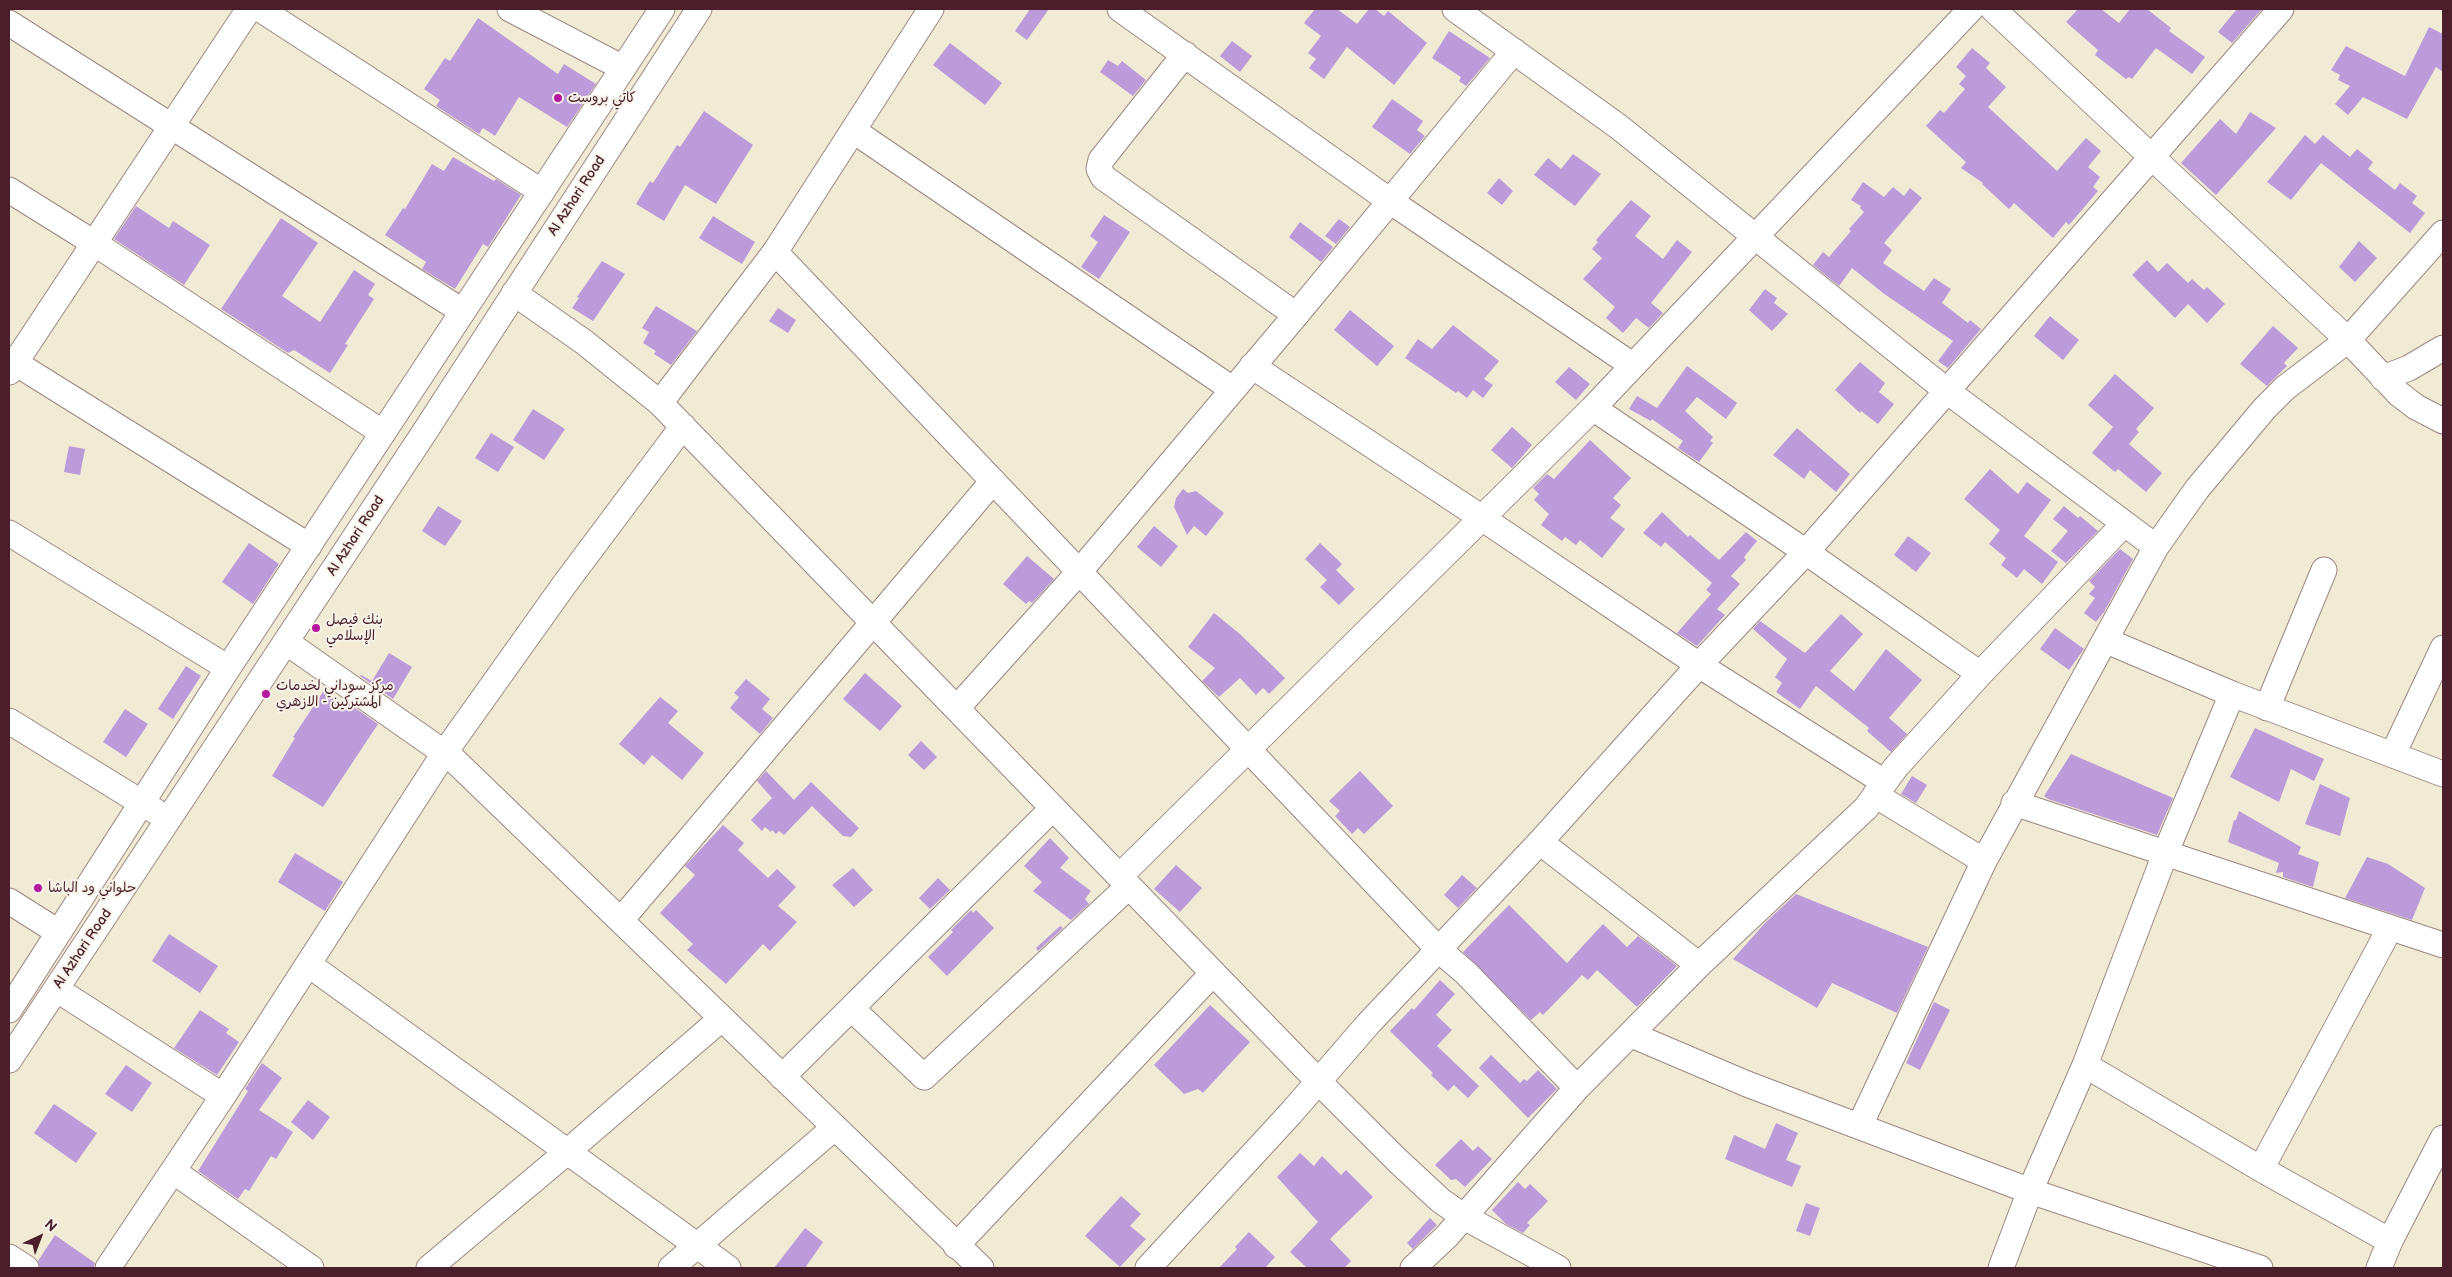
<!DOCTYPE html>
<meta charset="utf-8">
<style>
body{margin:0}
#map{position:relative;width:2452px;height:1277px;overflow:hidden;background:#f1ebd5;font-family:"Balsamiq Sans",sans-serif}
canvas{display:block}
.frame{position:absolute;inset:0;border:10px solid #4a1f2b;pointer-events:none}
.north{position:absolute;left:15px;top:1212px;width:50px;height:50px;-webkit-text-stroke:4px #f7f3e8;paint-order:stroke;rotate:43deg;font-size:14px;font-weight:700;line-height:20px;text-align:center;color:#4a1f2b}
.north::after{content:'';display:block;margin:auto;width:18px;height:22px;background:#4a1f2b;clip-path:polygon(50% 0,100% 100%,50% 72%,0 100%)}
</style>
<div id="map">
<canvas width="2452" height="1277"></canvas>
<div class="frame"></div>
<div class="north">N</div>
</div>
<script>
const context = document.querySelector('canvas').getContext('2d');
context.lineJoin = 'round';
function fill(path, color) { context.fillStyle = color; context.fill(path, 'evenodd'); }
const shape = rows => new Path2D(rows.map(r => 'M' + r).join(''));
function trace(path, color, width, dash) { context.strokeStyle = color; context.lineWidth = width; context.lineCap = dash ? 'butt' : 'round'; context.setLineDash(dash || []); context.stroke(path); }
function write(font, color, halo, rows, align = 'center') {
  context.font = font + ' "Balsamiq Sans","Playpen Sans Arabic",sans-serif'; context.lineWidth = 4; context.setLineDash([]); context.textBaseline = 'middle'; context.strokeStyle = halo; context.fillStyle = color; for (const [text, x, y, turn = 0] of rows) {
    context.save(); context.translate(x, y); context.rotate((+turn || 0) * Math.PI / 180); context.textAlign = isNaN(turn) ? turn : align; if (halo) context.strokeText(text, 0, 0); context.fillText(text, 0, 0); context.restore();
  }
}
fill(shape([
 [1030,9,1049,9,1027,40,1015,31],
 [1315,9,1337,9,1357,24,1369,9,1375,9,1384,16,1388,11,1427,43,1394,85,1347,47,1324,79,1309,68,1316,59,1308,53,1321,36,1304,23],
 [2078,9,2101,9,2119,23,2130,9,2147,9,2171,28,2169,31,2205,57,2192,74,2156,48,2132,79,2129,77,2126,79,2095,55,2098,50,2066,22],
 [2237,9,2262,9,2232,43,2218,32],
 [478,18,558,74,564,64,596,84,567,127,519,97,495,136,483,128,479,134,436,106,440,100,424,89,445,58,450,61],
 [2429,27,2443,34,2443,72,2436,67,2407,119,2363,97,2348,115,2335,104,2350,86,2338,80,2340,75,2331,70,2346,46,2405,76],
 [1449,31,1490,58,1466,86,1459,81,1461,77,1432,58],
 [1232,41,1252,56,1240,72,1220,56],
 [950,43,1002,83,985,105,933,65],
 [1972,48,1990,63,1986,68,2006,87,1988,107,2057,171,2086,138,2101,151,2088,167,2100,177,2093,187,2098,191,2069,225,2066,222,2053,238,2014,203,2009,209,1982,184,1983,183,1961,168,1966,162,1926,126,1940,110,1944,113,1965,89,1959,84,1966,76,1956,67],
 [1108,60,1118,66,1122,61,1146,80,1133,96,1100,72],
 [1392,99,1423,121,1417,130,1425,136,1410,154,1372,127],
 [704,111,753,145,716,204,685,185,664,221,636,204,650,181,653,183,677,145,680,147],
 [2250,112,2276,128,2216,195,2181,163,2220,119,2236,134],
 [2305,135,2315,144,2323,135,2350,157,2357,149,2373,162,2368,169,2395,190,2400,183,2417,196,2412,203,2425,213,2410,233,2321,163,2291,200,2267,182],
 [1573,154,1601,174,1575,206,1534,175,1548,158,1561,169],
 [453,157,494,181,496,179,521,195,488,247,483,244,455,289,422,269,426,262,385,235,403,208,405,209,432,164,444,171],
 [1499,178,1513,191,1502,205,1487,193],
 [1863,182,1884,197,1893,187,1904,196,1910,188,1922,198,1884,243,1892,250,1883,263,1924,291,1934,278,1951,289,1942,303,1968,323,1970,320,1981,329,1948,368,1938,361,1953,341,1883,293,1852,268,1839,286,1813,265,1823,252,1829,257,1851,231,1849,229,1864,212,1860,208,1861,206,1851,200],
 [1631,200,1651,216,1635,236,1663,259,1677,240,1692,252,1651,303,1663,313,1649,328,1636,318,1623,333,1606,318,1615,307,1583,279,1602,258,1592,249,1598,242,1596,240],
 [136,206,169,228,173,221,210,245,184,285,114,239],
 [1104,215,1130,232,1099,279,1081,267,1098,242,1090,236],
 [713,216,755,242,742,264,699,238],
 [281,218,318,243,282,296,320,322,354,270,375,284,368,295,374,299,345,344,348,345,330,373,294,350,288,353,221,309],
 [1339,219,1350,227,1336,244,1325,236],
 [1300,222,1333,247,1321,262,1289,237],
 [2359,241,2377,258,2355,282,2339,267],
 [2147,260,2158,272,2167,263,2188,283,2192,279,2204,290,2207,287,2225,304,2207,323,2188,304,2175,318,2132,275],
 [602,261,625,274,593,321,572,308,579,298,577,297],
 [1765,289,1777,298,1774,303,1788,314,1772,331,1749,310],
 [656,306,697,331,671,365,654,354,656,351,643,343,649,332,642,328],
 [778,308,796,320,788,333,769,321],
 [1350,310,1394,346,1377,366,1334,330],
 [2050,316,2079,340,2063,360,2034,336],
 [1453,325,1499,361,1484,379,1493,385,1483,398,1473,390,1467,398,1458,391,1456,393,1405,358,1418,339,1432,349],
 [2273,326,2298,348,2284,363,2287,366,2267,386,2240,364],
 [1860,362,1885,383,1879,392,1894,404,1878,424,1861,411,1860,413,1835,390],
 [1687,366,1737,403,1726,419,1697,397,1685,411,1713,437,1710,441,1713,443,1699,462,1678,448,1683,441,1652,419,1651,421,1629,409,1637,396,1657,408],
 [1569,367,1590,384,1576,400,1555,382],
 [2115,374,2154,408,2136,429,2139,432,2129,444,2162,473,2146,492,2118,469,2115,472,2092,453,2113,427,2088,405],
 [533,409,565,429,544,460,513,440],
 [1512,427,1532,445,1512,468,1491,450],
 [1797,428,1850,474,1836,492,1810,470,1804,479,1773,455],
 [491,433,514,447,498,472,475,458],
 [1590,440,1631,478,1613,498,1621,505,1610,518,1625,529,1602,558,1580,540,1576,545,1565,537,1562,541,1541,525,1549,514,1534,500,1539,494,1533,488,1547,474,1554,479],
 [69,446,85,449,80,475,64,472],
 [1990,469,2018,494,2027,482,2051,500,2024,536,2058,562,2042,584,2024,569,2017,578,2001,565,2006,558,1989,544,2000,530,1964,499],
 [1183,489,1188,493,1196,491,1224,513,1206,536,1194,526,1187,535,1174,507,1176,498],
 [438,506,462,521,445,546,422,531],
 [2064,506,2078,518,2080,516,2098,531,2066,563,2051,551,2068,531,2053,519],
 [1662,512,1688,537,1690,535,1719,560,1746,532,1757,541,1744,557,1746,560,1731,576,1740,584,1717,609,1725,615,1697,646,1677,633,1711,594,1706,590,1712,583,1665,542,1661,547,1643,533],
 [1154,526,1178,546,1161,567,1137,547],
 [1908,536,1931,553,1916,572,1894,555],
 [249,543,279,564,253,604,222,582],
 [1320,543,1342,564,1336,570,1355,589,1339,605,1320,587,1327,580,1305,559],
 [2120,549,2133,559,2104,612,2096,622,2084,613,2095,598,2089,594,2095,587,2089,581],
 [1027,556,1054,579,1032,603,1029,601,1026,604,1003,584],
 [1214,613,1240,634,1285,678,1269,694,1263,688,1256,695,1240,678,1219,697,1202,681,1215,668,1188,647],
 [1841,614,1863,634,1830,671,1854,691,1886,649,1922,680,1889,718,1907,734,1891,752,1867,731,1869,728,1816,686,1800,709,1776,692,1782,683,1775,677,1787,659,1753,629,1760,621,1805,653],
 [2055,628,2084,649,2069,670,2040,649],
 [389,653,412,667,393,699,360,676,361,675,372,681],
 [186,666,201,676,173,719,158,709],
 [865,673,902,706,880,731,843,699],
 [746,679,770,699,762,709,773,718,760,734,730,708,739,697,734,693],
 [323,692,343,705,345,701,378,724,323,807,272,776,295,738,293,737],
 [660,697,678,711,668,723,704,753,682,780,652,755,644,765,619,744],
 [125,709,148,724,126,757,103,742],
 [2255,728,2324,759,2314,781,2291,769,2279,802,2230,777],
 [921,741,937,757,924,770,908,755],
 [2071,754,2173,798,2157,835,2048,799,2044,796],
 [766,771,794,800,811,782,859,828,851,837,843,836,812,806,784,835,779,831,776,834,772,830,771,832,765,827,762,831,751,820,772,798,757,781],
 [1360,771,1393,806,1364,834,1358,828,1352,834,1335,816,1340,811,1329,801],
 [1912,776,1927,785,1916,803,1901,794],
 [2320,784,2350,798,2340,836,2305,824],
 [2239,811,2301,847,2298,854,2319,862,2313,887,2283,877,2283,872,2276,873,2279,863,2228,842,2234,820,2236,820],
 [723,825,744,843,738,850,768,878,777,869,796,887,778,906,797,922,770,951,763,944,726,984,687,950,693,944,660,913,695,875,685,866],
 [1050,838,1069,858,1060,868,1091,891,1085,899,1089,904,1071,920,1033,891,1042,882,1024,866],
 [295,853,343,882,325,911,278,882],
 [2367,857,2388,864,2425,888,2412,920,2345,898],
 [1176,865,1202,888,1180,912,1154,889],
 [853,868,873,890,854,907,832,885],
 [1462,875,1477,888,1458,908,1444,895],
 [938,878,950,890,930,909,919,898],
 [1796,894,1928,947,1897,1013,1832,983,1817,1008,1733,959,1765,923],
 [1509,905,1567,963,1603,924,1627,947,1638,936,1677,966,1637,1007,1597,970,1588,980,1582,975,1543,1015,1540,1012,1531,1020,1463,952],
 [971,910,973,913,976,910,994,928,947,976,928,957,953,932,951,930],
 [1060,926,1063,928,1038,951,1036,948],
 [169,934,218,966,200,993,152,961],
 [1440,980,1455,994,1436,1015,1452,1030,1437,1046,1479,1086,1468,1098,1454,1085,1448,1091,1431,1075,1433,1073,1390,1031,1412,1008,1414,1010],
 [1934,1002,1950,1010,1920,1070,1906,1063],
 [1210,1005,1250,1042,1203,1093,1198,1089,1184,1094,1154,1065],
 [200,1010,229,1029,226,1033,239,1042,217,1075,174,1048],
 [1491,1055,1520,1083,1524,1079,1527,1081,1538,1070,1557,1089,1528,1118,1479,1068],
 [262,1063,282,1078,259,1110,293,1132,276,1159,271,1156,249,1191,245,1189,238,1199,198,1171,248,1091,245,1089],
 [126,1065,152,1083,132,1112,105,1094],
 [308,1100,330,1117,313,1140,291,1122],
 [54,1104,97,1133,76,1163,34,1133],
 [1776,1123,1798,1133,1786,1160,1801,1166,1792,1187,1725,1159,1734,1135,1765,1149],
 [1461,1139,1473,1151,1478,1146,1492,1159,1465,1187,1456,1179,1451,1180,1435,1165],
 [1300,1153,1314,1166,1322,1156,1341,1175,1346,1170,1373,1197,1330,1239,1351,1261,1344,1268,1307,1268,1290,1252,1318,1222,1277,1177],
 [1518,1182,1525,1189,1530,1184,1548,1201,1527,1223,1530,1225,1523,1233,1506,1224,1492,1210],
 [1121,1196,1141,1214,1130,1226,1146,1239,1120,1267,1085,1236],
 [1806,1203,1820,1208,1810,1236,1796,1231],
 [1430,1218,1437,1225,1413,1249,1407,1243],
 [805,1228,823,1242,805,1268,774,1268],
 [1249,1232,1275,1257,1265,1268,1219,1268,1237,1249,1235,1247],
 [55,1235,95,1263,94,1268,40,1268,38,1261]
]), '#bb9bd9');
const minor = shape([
 [260,9,542,192],
 [510,9,623,68],
 [1120,9,1390,201,1632,365],
 [1455,9,1619,127,1947,391,2156,547],
 [1993,9,2348,340,2399,394,2416,407,2443,421],
 [9,23,462,311],
 [1185,54,1101,160,1099,169,1103,177,1296,315],
 [854,131,1232,389],
 [9,190,94,243,383,433],
 [775,252,1439,950,1466,973,1577,1088],
 [514,293,584,342,660,403,1319,1082,1398,1161,1440,1200,1464,1217,1558,1268],
 [9,359,309,546],
 [1252,366,1482,518,1699,665,1884,782],
 [9,372,249,9],
 [2383,378,2409,368,2443,348],
 [660,403,775,252,931,9],
 [1593,408,1806,552,1980,674],
 [9,533,228,668],
 [2107,641,2232,694,2443,774],
 [286,642,453,759,981,1268],
 [957,708,1079,572,1296,315,1514,51],
 [2267,708,2324,570],
 [9,721,155,811],
 [2393,754,2443,648],
 [1875,795,1984,861],
 [2014,803,2443,945],
 [1540,842,1699,965],
 [1120,876,1593,408,1971,9],
 [9,901,58,932],
 [621,920,993,481],
 [308,964,728,1268],
 [56,989,223,1096],
 [852,1009,924,1077,1129,886],
 [9,1010,228,668,662,9],
 [1632,1035,1747,1084,2030,1191,2260,1268],
 [9,1060,422,436,699,9],
 [2085,1065,2261,1169,2390,1241],
 [782,1077,1053,808],
 [1860,1125,1984,861,2156,547,2197,489,2265,408,2285,388,2348,340,2443,233],
 [2261,1169,2390,928],
 [173,1171,311,1268],
 [956,1246,1213,973],
 [9,1257,26,1268],
 [108,1268,223,1096,445,752,564,585,683,426],
 [429,1268,567,1152,721,1019],
 [671,1268,834,1128],
 [1148,1268,1291,1113,1369,1023,1540,842,1699,665,1806,552,2281,9],
 [1413,1268,1446,1237,1577,1088,1699,965,1866,808,1896,767,1980,674,2124,524],
 [2001,1268,2030,1191,2085,1065,2165,854,2232,694],
 [2379,1268,2390,1241,2443,1138]
]);
trace(minor, '#9e8580', 27);
trace(minor, '#fff', 25);
for (const [x, y, r, color] of [
 [558,98,5,"#b5179e"],
 [316,628,5,"#b5179e"],
 [266,694,5,"#b5179e"],
 [38,888,5,"#b5179e"]
]) { const dot = new Path2D(); dot.arc(x, y, r, 0, 2 * Math.PI); context.fillStyle = color; context.fill(dot); trace(dot, '#f7f3e8', 2); }
write('14px', '#4a1f2b', '#f7f3e8', [
 ["كاتي بروست",568,98],
 ["بنك فيصل",326,620],
 ["الإسلامي",326,636],
 ["مركز سوداني لخدمات",276,686],
 ["المشتركين - الازهري",276,702],
 ["حلواني ود الباشا",48,888]
], 'left');
write('14px', '#4a1f2b', '#f7f3e8', [
 ["Al Azhari Road",577,196,-57],
 ["Al Azhari Road",356,536,-57],
 ["Al Azhari Road",83,949,-56]
]);
</script>
